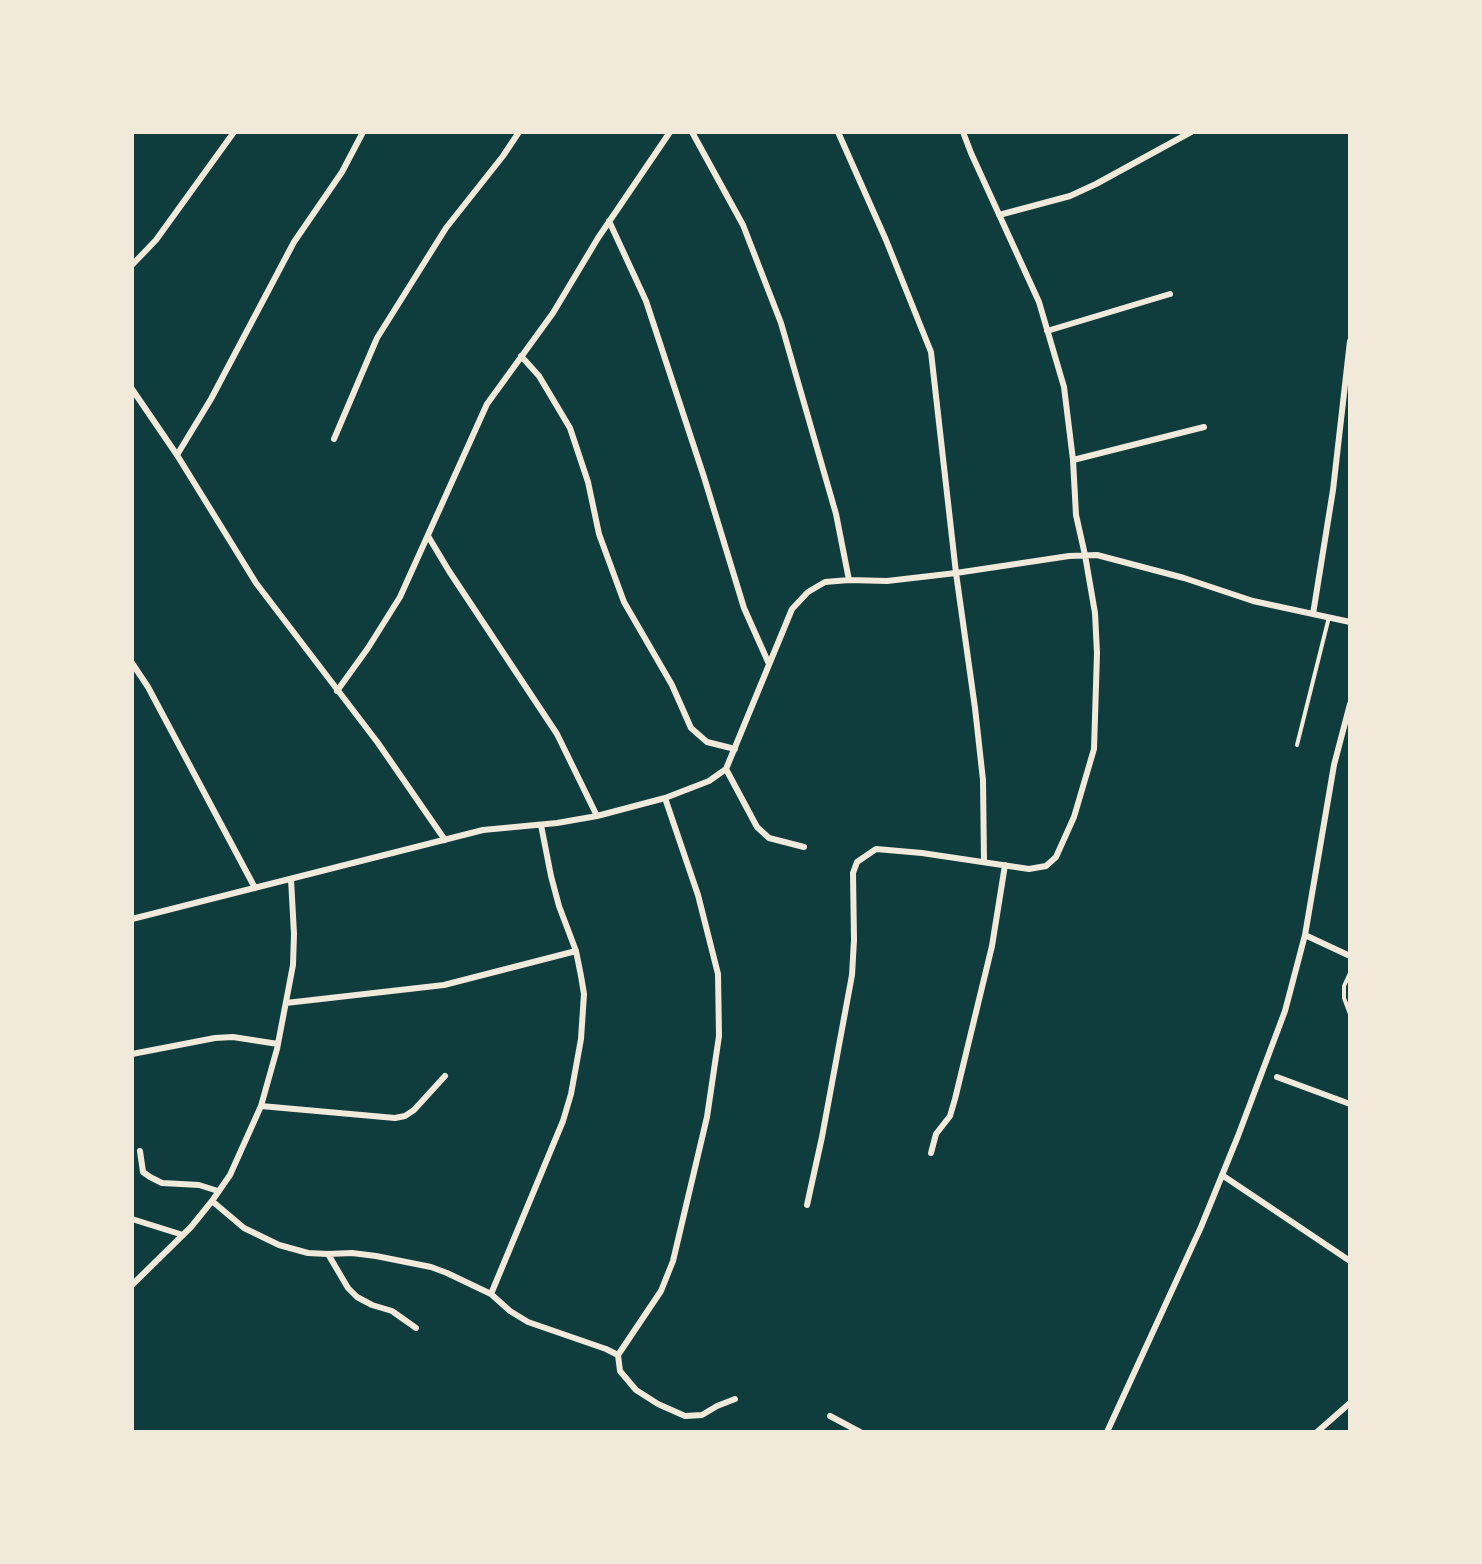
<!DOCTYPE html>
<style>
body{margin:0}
#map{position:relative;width:1482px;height:1564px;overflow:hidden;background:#0f3d3e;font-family:"Work Sans",sans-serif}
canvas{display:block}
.frame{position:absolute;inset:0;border:134px solid #f1e9da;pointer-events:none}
</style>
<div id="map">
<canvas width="1482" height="1564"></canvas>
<div class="frame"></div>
</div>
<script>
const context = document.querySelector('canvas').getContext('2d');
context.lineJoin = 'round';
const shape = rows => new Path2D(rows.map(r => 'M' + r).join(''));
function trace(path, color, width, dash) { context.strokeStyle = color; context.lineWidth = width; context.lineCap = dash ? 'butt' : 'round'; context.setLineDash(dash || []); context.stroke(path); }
trace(shape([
 [1297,745,1329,617],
 [1350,973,1344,986,1344,998,1350,1014]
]), '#f1e9da', 4);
trace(shape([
 [692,132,743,225,781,323,836,514,849,580],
 [838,132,886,240,931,352,956,573,975,708,983,780,984,861],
 [999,215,1070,196,1096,184,1191,132],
 [609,221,646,301,704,477,744,608,769,664],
 [132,265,156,240,234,132],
 [1047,331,1170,294],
 [1350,341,1333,490,1313,614,1350,622],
 [521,356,539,376,570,428,588,482,599,534,624,602,672,685,691,728,707,742,735,749],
 [132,389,177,455,256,583,378,743,445,840],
 [334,439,377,338,446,228,503,156,519,132],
 [177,455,211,399,294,242,342,172,363,132],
 [1073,460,1204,427],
 [428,536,449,571,557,734,597,816],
 [132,663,148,687,255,888],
 [337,691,368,648,400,597,487,404,553,313,598,238,670,132],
 [726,769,757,827,769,838,804,847],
 [665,798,698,895,718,974,719,1036,707,1117,673,1261,661,1291,618,1355,620,1371,636,1390,658,1404,685,1416,702,1415,717,1406,735,1399],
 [132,919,483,830,557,823,597,816,665,798,709,781,726,769,792,609,808,592,825,582,849,580,887,581,956,573,1069,556,1097,555,1184,578,1253,601,1313,614],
 [1305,935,1350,956],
 [286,1003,444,985,576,951],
 [132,1054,215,1038,233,1037,278,1044],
 [1277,1077,1350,1104],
 [261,1106,395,1118,405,1116,414,1110,445,1076],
 [140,1151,143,1172,150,1177,162,1183,199,1185,218,1191],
 [931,1153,936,1134,950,1116,955,1099,992,946,1005,865],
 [1222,1175,1350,1261],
 [212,1201,244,1228,279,1245,308,1253,328,1254,352,1253,376,1256,431,1267,447,1273,491,1294,510,1311,528,1322,606,1349,618,1355],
 [807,1205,822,1137,852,975,854,940,853,873,857,862,876,849,922,853,1029,869,1046,866,1056,857,1074,817,1094,749,1097,653,1095,613,1085,555,1076,515,1073,460,1064,387,1039,302,971,153,963,132],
 [132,1219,183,1235],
 [328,1254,348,1288,357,1297,372,1305,392,1311,416,1328],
 [132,1285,191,1227,212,1201,230,1175,261,1106,277,1049,293,965,294,934,291,879],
 [491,1294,563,1121,571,1094,581,1039,584,994,581,976,576,951,559,906,551,876,541,825],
 [830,1416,860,1432],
 [1107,1432,1201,1227,1238,1136,1285,1011,1305,935,1334,765,1350,704],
 [1317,1432,1350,1403]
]), '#f1e9da', 6);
</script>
